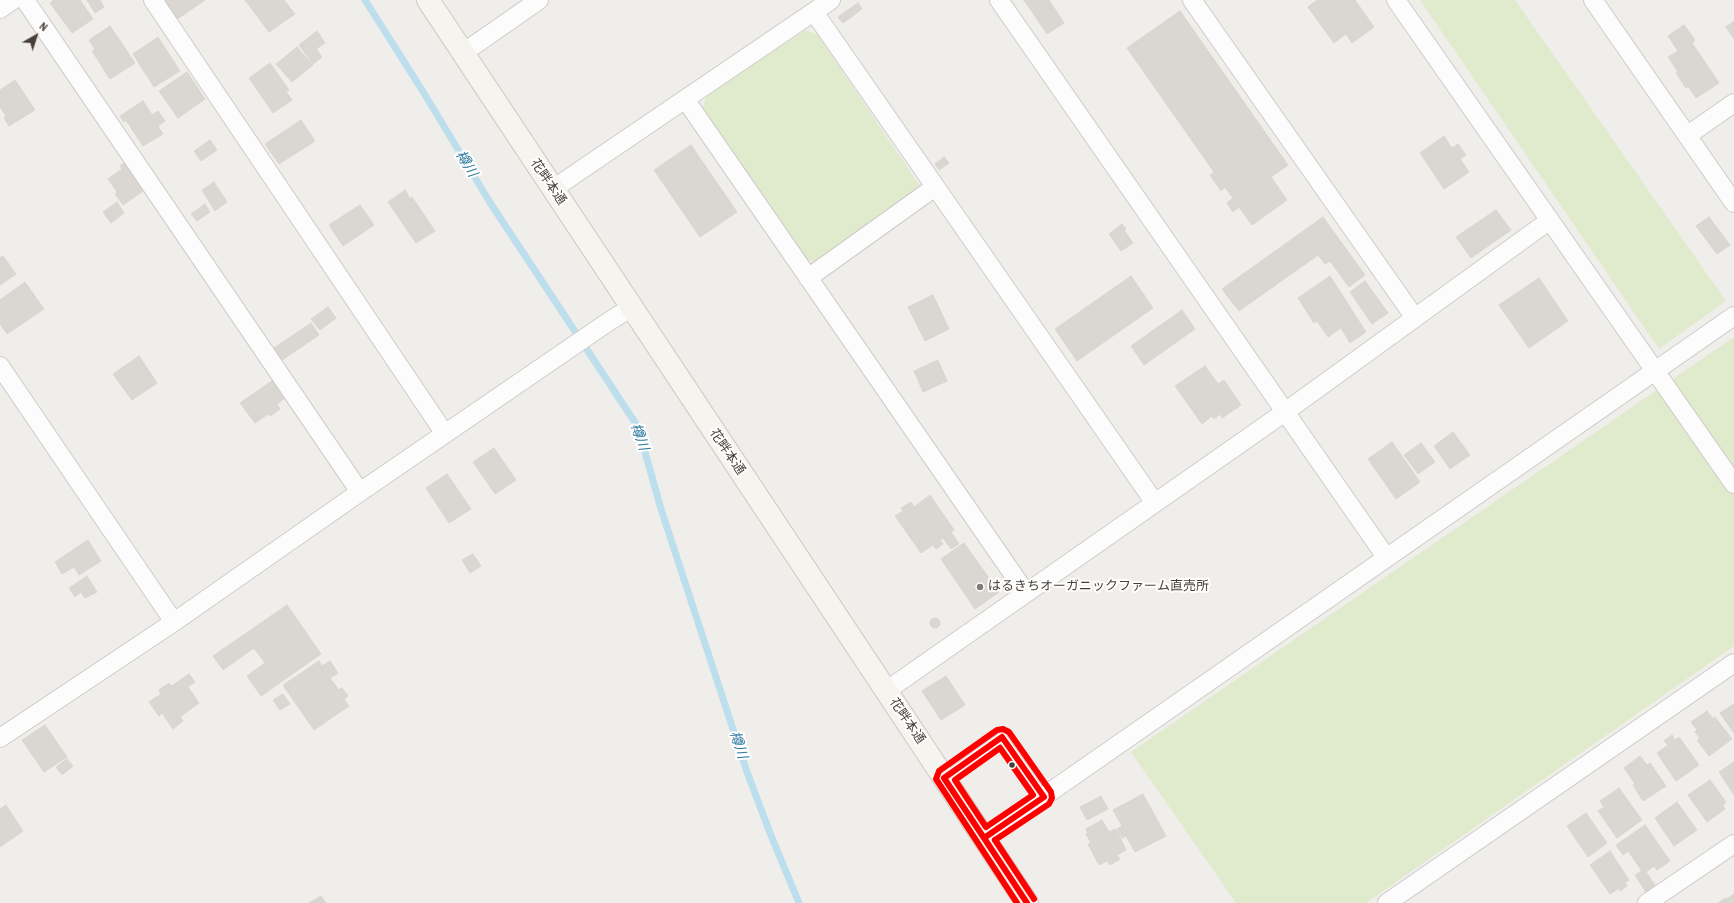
<!DOCTYPE html>
<meta charset="utf-8">
<style>
body{margin:0}
#map{position:relative;width:1734px;height:903px;overflow:hidden;background:#f0eeeb;font-family:"Archivo Narrow",sans-serif}
canvas{display:block}
.north{position:absolute;left:16px;top:16px;width:40px;height:40px;-webkit-text-stroke:3px #fff;paint-order:stroke;rotate:39deg;font-size:11px;font-weight:700;line-height:16px;text-align:center;color:#473f37}
.north::after{content:'';display:block;margin:auto;width:14px;height:18px;background:#473f37;clip-path:polygon(50% 0,100% 100%,50% 72%,0 100%)}
</style>
<div id="map">
<canvas width="1734" height="903"></canvas>
<div class="north">N</div>
</div>
<script>
const context = document.querySelector('canvas').getContext('2d');
context.lineJoin = 'round';
function fill(path, color) { context.fillStyle = color; context.fill(path, 'evenodd'); }
const shape = rows => new Path2D(rows.map(r => 'M' + r).join(''));
function trace(path, color, width, dash) { context.strokeStyle = color; context.lineWidth = width; context.lineCap = dash ? 'butt' : 'round'; context.setLineDash(dash || []); context.stroke(path); }
function write(font, color, halo, rows, align = 'center') {
  context.font = font + ' "Archivo Narrow","Noto Sans JP",sans-serif'; context.lineWidth = 4; context.setLineDash([]); context.textBaseline = 'middle'; context.strokeStyle = halo; context.fillStyle = color; for (const [text, x, y, turn = 0] of rows) {
    context.save(); context.translate(x, y); context.rotate((+turn || 0) * Math.PI / 180); context.textAlign = isNaN(turn) ? turn : align; if (halo) context.strokeText(text, 0, 0); context.fillText(text, 0, 0); context.restore();
  }
}
fill(shape([
 [1420,0,1515,0,1726,301,1659,349],
 [805,30,817,34,920,186,920,193,817,262,807,260,702,109,706,97],
 [1734,337,1734,646,1366,903,1236,903,1131,752]
]), '#e0eacc');
trace(shape([
 [365,0,422,90,491,204,638,427,661,509,747,772,770,833,799,903]
]), '#bcdeed', 7);
const building = shape([
 [54,0,80,0,93,19,72,33,50,3,54,0],
 [87,0,100,0,104,7,95,13,87,0],
 [163,0,205,0,176,20,163,0],
 [245,0,284,0,295,14,269,32,245,0],
 [1024,0,1049,0,1064,23,1047,34,1024,0],
 [1317,0,1355,0,1374,27,1352,43,1346,34,1334,43,1308,7,1317,0],
 [858,3,862,9,843,23,838,17,858,3],
 [1180,11,1288,165,1271,177,1287,200,1252,225,1239,207,1233,212,1227,203,1233,198,1225,187,1221,191,1210,175,1214,172,1127,48,1180,11],
 [1734,21,1734,39,1726,27,1734,21],
 [1684,25,1695,40,1692,43,1719,83,1696,98,1688,86,1686,88,1676,73,1678,72,1668,57,1678,51,1668,36,1684,25],
 [110,26,135,63,110,79,92,51,95,49,89,40,110,26],
 [317,31,325,43,316,49,322,57,313,64,299,45,317,31],
 [158,37,180,71,154,87,133,54,158,37],
 [297,47,313,65,292,82,276,64,297,47],
 [270,63,289,90,286,92,292,100,273,113,249,78,270,63],
 [187,72,205,99,178,118,159,91,187,72],
 [15,80,35,110,9,126,4,118,6,116,0,107,0,90,15,80],
 [143,101,152,115,158,111,165,121,158,126,163,134,143,146,126,120,124,122,120,116,143,101],
 [301,120,315,141,279,164,265,144,301,120],
 [1444,136,1452,148,1458,144,1466,155,1460,159,1469,172,1444,189,1420,153,1444,136],
 [210,140,217,150,201,161,194,151,210,140],
 [691,145,737,212,700,237,654,170,691,145],
 [944,157,949,163,939,170,935,164,944,157],
 [127,161,143,180,137,183,143,191,123,205,115,194,117,192,108,179,122,169,120,166,127,161],
 [214,182,227,202,215,211,202,190,214,182],
 [405,190,410,199,412,197,435,231,416,243,388,202,405,190],
 [117,202,124,213,111,223,103,212,117,202],
 [205,204,210,212,197,221,191,214,205,204],
 [360,205,374,225,343,246,329,225,360,205],
 [1496,210,1511,230,1471,258,1456,237,1496,210],
 [1323,217,1365,275,1349,287,1330,261,1325,264,1318,255,1239,311,1222,289,1323,217],
 [1709,217,1730,245,1717,254,1696,226,1709,217],
 [1122,224,1126,229,1124,230,1133,243,1121,251,1109,234,1122,224],
 [3,256,16,274,0,285,0,258,3,256],
 [1131,276,1153,308,1077,361,1055,329,1131,276],
 [1330,276,1366,332,1350,343,1341,328,1328,337,1317,321,1314,323,1298,298,1330,276],
 [1539,278,1568,321,1529,348,1499,305,1539,278],
 [1365,281,1388,313,1372,324,1350,292,1365,281],
 [25,282,44,309,7,334,0,324,0,300,25,282],
 [933,295,949,329,925,341,908,307,933,295],
 [328,307,336,318,320,330,311,319,328,307],
 [1182,310,1195,329,1144,365,1131,346,1182,310],
 [311,323,319,335,282,360,274,348,311,323],
 [139,356,157,383,132,400,113,374,139,356],
 [938,360,947,381,923,392,914,371,938,360],
 [1205,366,1218,384,1224,380,1241,405,1222,418,1220,414,1214,419,1212,416,1202,424,1175,386,1205,366],
 [272,381,284,399,277,404,280,409,270,416,268,414,255,423,240,403,272,381],
 [1453,432,1470,455,1450,469,1434,446,1453,432],
 [1392,442,1420,482,1396,499,1368,459,1392,442],
 [1421,443,1435,462,1418,474,1404,455,1421,443],
 [494,448,516,480,495,494,473,462,494,448],
 [447,474,471,509,449,523,426,488,447,474],
 [930,495,954,530,951,532,959,544,951,549,943,538,940,540,943,544,936,549,933,545,921,553,895,516,903,511,901,508,911,502,914,507,930,495],
 [88,540,101,561,79,575,74,567,62,574,55,562,88,540],
 [964,543,999,592,975,609,941,559,964,543],
 [473,554,481,566,470,573,462,560,473,554],
 [87,576,97,592,85,598,81,592,75,597,69,588,87,576],
 [287,605,321,654,261,696,247,676,265,663,254,648,223,670,213,656,287,605],
 '930 623a5 5 0 1 1 10 0a5 5 0 1 1-10 0Z',
 [319,661,322,666,330,661,338,673,330,678,339,690,342,688,348,696,344,699,349,706,314,730,283,685,319,661],
 [189,674,195,682,188,687,199,703,180,717,183,721,173,729,162,713,159,716,149,702,161,694,159,690,169,683,172,686,189,674],
 [946,676,965,705,941,720,922,691,946,676],
 [283,694,290,704,280,710,273,700,283,694],
 [1734,704,1734,733,1720,713,1734,704],
 [1707,711,1713,719,1715,717,1732,739,1709,756,1697,740,1700,738,1695,732,1697,730,1691,722,1707,711],
 [45,725,67,757,44,772,22,740,45,725],
 [1672,735,1675,740,1679,737,1699,765,1676,781,1657,753,1668,745,1664,741,1672,735],
 [1640,756,1647,765,1650,763,1666,786,1643,801,1633,785,1635,784,1624,768,1640,756],
 [67,759,73,766,62,775,56,767,67,759],
 [1734,762,1734,795,1719,772,1734,762],
 [1710,780,1726,802,1723,805,1725,809,1707,822,1688,795,1710,780],
 [1619,788,1642,820,1617,838,1598,811,1604,807,1600,801,1619,788],
 [1143,794,1166,836,1135,852,1126,836,1122,838,1117,829,1122,826,1113,810,1143,794],
 [1101,796,1108,809,1087,820,1080,807,1101,796],
 [1677,802,1697,830,1674,846,1655,818,1677,802],
 [6,805,23,831,0,847,0,809,6,805],
 [1586,813,1607,843,1588,857,1567,826,1586,813],
 [1102,820,1109,832,1116,829,1126,850,1117,855,1120,859,1110,865,1107,861,1099,865,1088,844,1091,843,1086,834,1088,833,1086,829,1102,820],
 [1645,825,1670,861,1657,870,1654,866,1646,872,1655,885,1646,892,1635,875,1642,871,1628,851,1623,855,1616,845,1645,825],
 [1610,851,1629,880,1625,883,1627,886,1620,891,1619,888,1610,894,1590,865,1610,851],
 [1734,894,1734,903,1718,903,1726,898,1727,899,1734,894],
 [321,896,326,903,309,903,321,896]
]);
fill(building, '#dad7d3');
trace(building, '#d8d5d1', 1);
const lane = shape([
 [944,778,1002,737,1044,797]
]);
const street = shape([
 [25,0,360,492],
 [153,0,445,434],
 [999,0,1386,557],
 [1192,0,1415,318],
 [1396,0,1734,484],
 [1593,0,1734,203],
 [0,9,13,0],
 [814,12,1155,503],
 [463,53,539,0],
 [685,99,1026,593],
 [1688,135,1734,103],
 [553,189,831,0],
 [808,278,935,187],
 [0,366,174,622],
 [886,691,1285,412,1550,220],
 [0,738,174,622,360,492,608,322,632,307],
 [984,838,1734,316],
 [1387,903,1734,663],
 [1647,903,1734,844]
]);
const secondary = shape([
 [428,0,1027,903]
]);
trace(lane, '#ceccc8', 11);
trace(street, '#ceccc8', 20);
trace(secondary, '#cfcac2', 24);
trace(lane, '#fdfcfc', 9);
trace(street, '#fdfcfc', 18);
trace(secondary, '#f6f4ef', 22);
trace(shape([
 [1002,737,1044,797,984,838,944,778,1002,737],
 [984,838,1027,903]
]), '#f00', 6);
trace(shape([
 [995,840,1049,804,1052,798,1051,792,1009,732,1003,729,997,730,939,771,936,779,1017,903]
]), '#f00', 6);
trace(shape([
 [1000,748,1033,795,986,827,955,780,1000,748],
 [995,840,1034,899]
]), '#f00', 6);
for (const [x, y, r, color] of [
 [980,587,4,"#827c76"],
 [1012,765,3.5,"#473f37"]
]) { const dot = new Path2D(); dot.arc(x, y, r, 0, 2 * Math.PI); context.fillStyle = color; context.fill(dot); trace(dot, '#fff', 1.5); }
write('13px', '#473f37', '#fff', [
 ["花畔本通",548,182,56],
 ["花畔本通",727,452,56],
 ["花畔本通",907,721,56]
]);
write('13px', '#473f37', '#fff', [
 ["はるきちオーガニックファーム直売所",988,587]
], 'left');
write('italic 14px', '#307aa0', '#fff', [
 ["樽川",466,164,58],
 ["樽川",639,437,70],
 ["樽川",738,745,72]
]);
</script>
